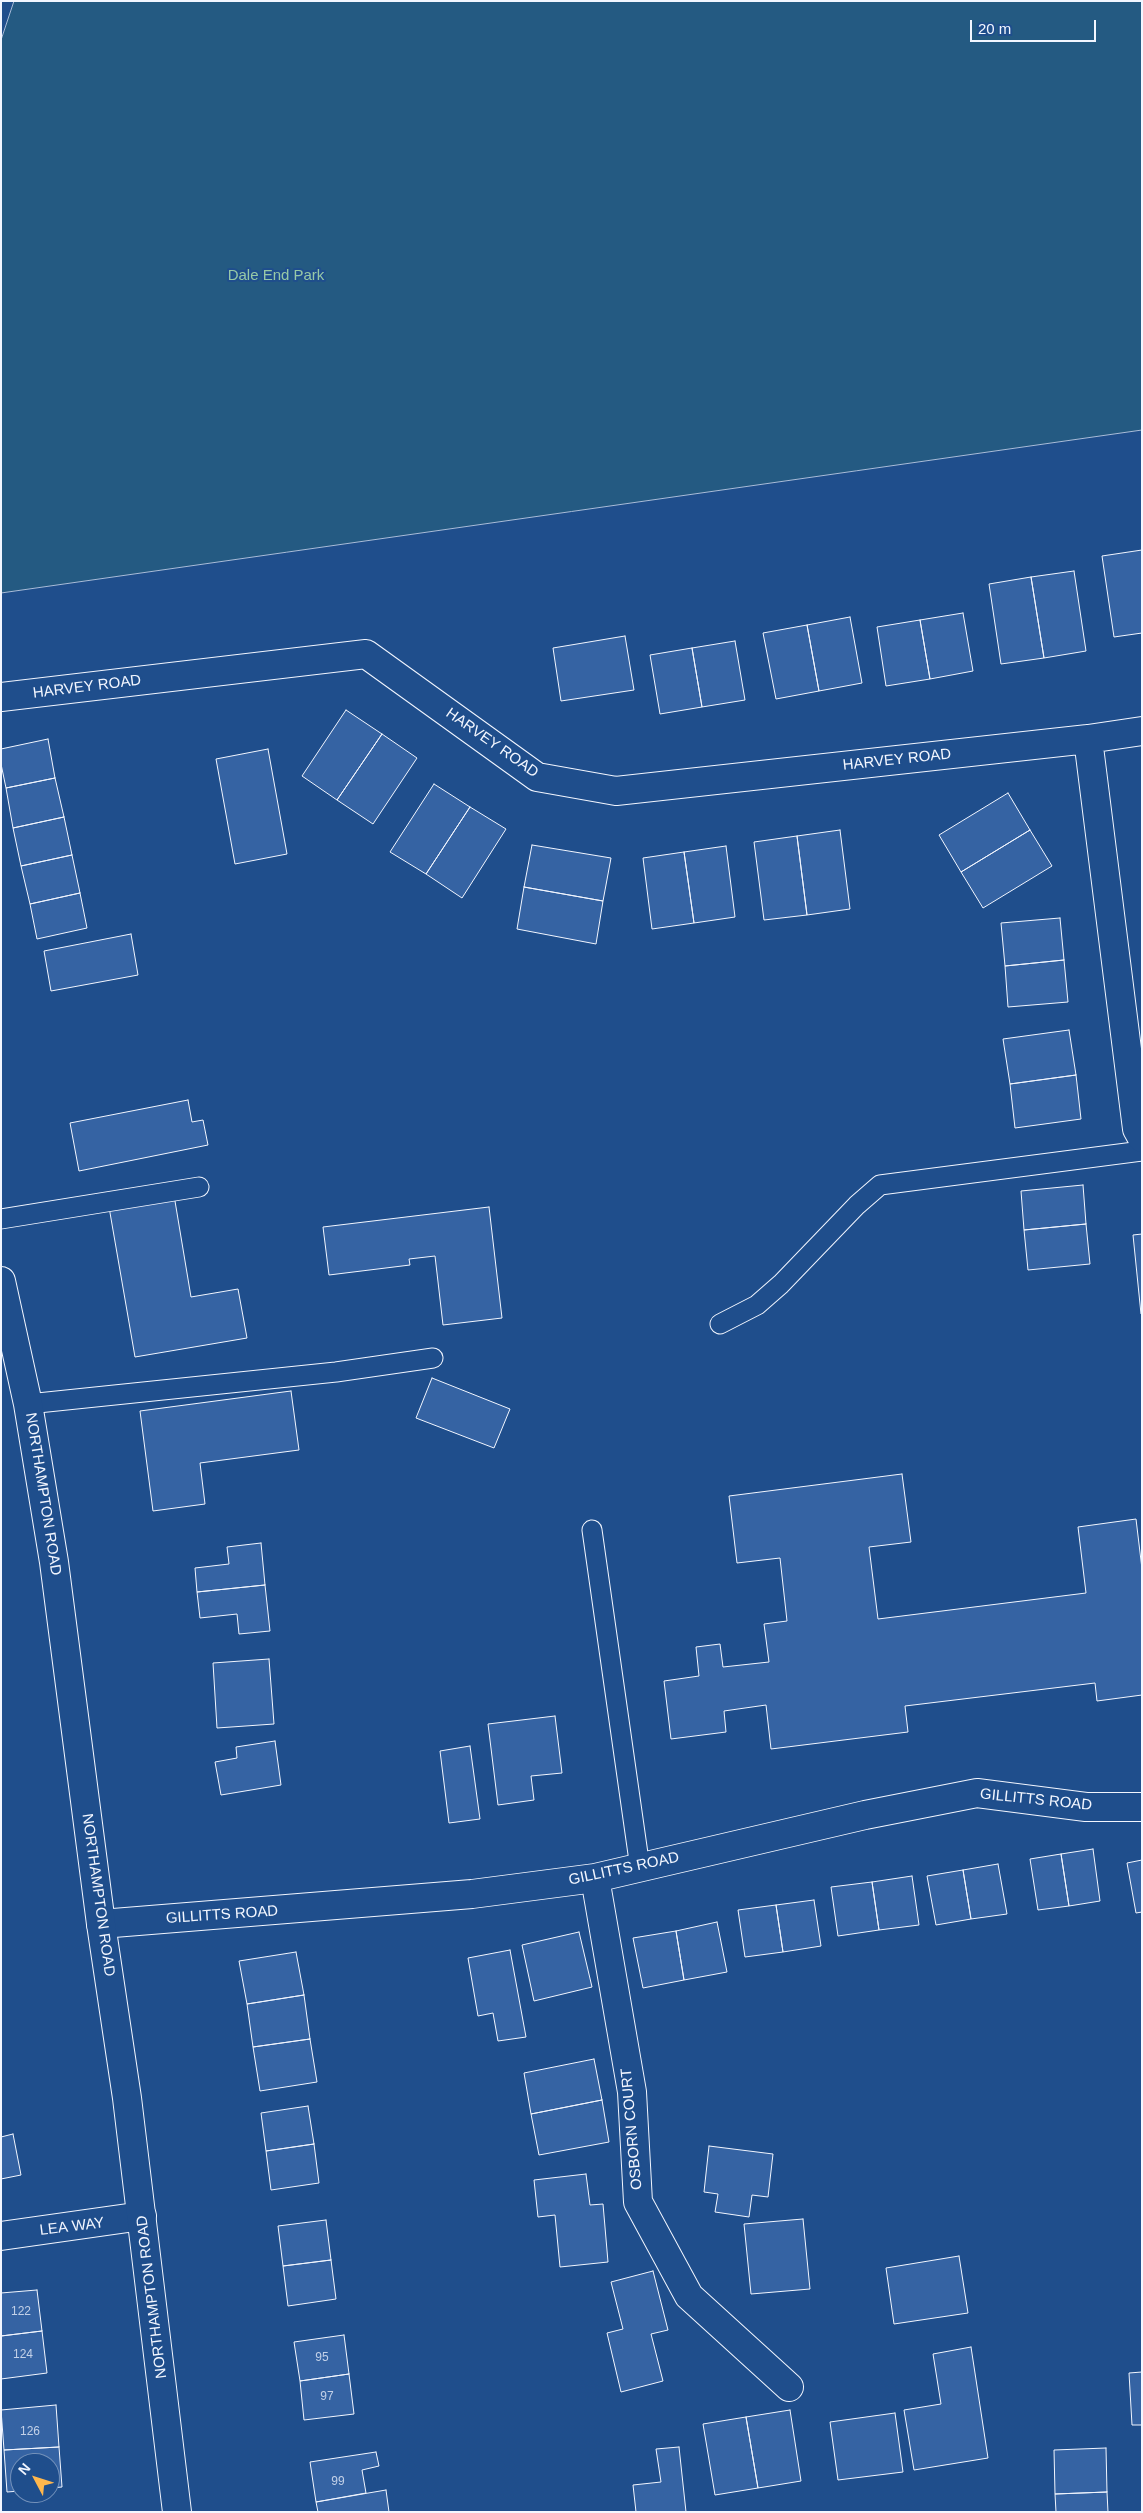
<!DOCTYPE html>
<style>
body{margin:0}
#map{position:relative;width:1143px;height:2513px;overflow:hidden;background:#1f4e8c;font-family:Arial,sans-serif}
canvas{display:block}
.frame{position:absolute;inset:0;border:2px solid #f2f6ff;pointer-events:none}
.north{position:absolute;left:10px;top:2453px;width:50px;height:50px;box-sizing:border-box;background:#1f4e8c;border:1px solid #7391ba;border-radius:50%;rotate:310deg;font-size:14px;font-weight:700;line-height:20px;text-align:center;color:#f2f6ff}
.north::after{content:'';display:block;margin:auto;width:18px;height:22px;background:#ffb74d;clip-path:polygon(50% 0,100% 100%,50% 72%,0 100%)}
.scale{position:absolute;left:970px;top:20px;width:126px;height:22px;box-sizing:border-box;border:2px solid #f2f6ff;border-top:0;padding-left:6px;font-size:15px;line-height:18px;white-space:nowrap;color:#f2f6ff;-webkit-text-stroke:4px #1f4e8c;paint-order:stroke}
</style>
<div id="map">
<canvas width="1143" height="2513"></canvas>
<div class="frame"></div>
<div class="north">N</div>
<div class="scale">20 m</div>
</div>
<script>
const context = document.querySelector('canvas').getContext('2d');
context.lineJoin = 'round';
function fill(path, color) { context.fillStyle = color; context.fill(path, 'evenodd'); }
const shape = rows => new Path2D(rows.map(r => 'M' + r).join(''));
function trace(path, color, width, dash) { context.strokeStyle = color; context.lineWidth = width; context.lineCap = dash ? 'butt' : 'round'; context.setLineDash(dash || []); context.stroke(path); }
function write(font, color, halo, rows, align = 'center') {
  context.font = font + ' Arial,sans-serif'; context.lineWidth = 4; context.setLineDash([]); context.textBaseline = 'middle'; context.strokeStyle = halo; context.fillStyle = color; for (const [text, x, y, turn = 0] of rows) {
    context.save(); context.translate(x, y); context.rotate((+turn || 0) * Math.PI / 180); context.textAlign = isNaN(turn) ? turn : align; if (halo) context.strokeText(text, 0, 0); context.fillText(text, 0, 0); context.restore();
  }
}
const green = shape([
 [14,1,1142,1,1142,430,1,593,1,40,14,1]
]);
fill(green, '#245a82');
trace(green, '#a8bbd7', 1);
const building = shape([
 [1142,550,1142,633,1114,637,1102,556,1142,550],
 [1074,571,1086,651,1044,658,1031,577,1074,571],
 [1031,577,1044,658,1001,664,989,584,1031,577],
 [963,613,973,671,930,679,920,620,963,613],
 [850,617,862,683,819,691,807,625,850,617],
 [920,620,930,679,886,686,877,627,920,620],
 [807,625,819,691,776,699,763,633,807,625],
 [625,636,634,690,561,701,553,648,625,636],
 [735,641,745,700,702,707,692,648,735,641],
 [692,648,702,707,660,714,650,655,692,648],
 [346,710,382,734,337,800,302,776,346,710],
 [382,734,417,758,373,824,337,800,382,734],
 [48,739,55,778,6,788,1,764,1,749,48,739],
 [268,749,287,854,235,864,216,759,268,749],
 [55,778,64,817,13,828,6,788,55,778],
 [434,784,470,807,426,874,390,852,434,784],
 [1008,793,1030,830,961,872,939,835,1008,793],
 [470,807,506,829,462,898,426,874,470,807],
 [64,817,72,855,21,866,13,828,64,817],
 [840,830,850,909,807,915,797,836,840,830],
 [1030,830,1052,866,983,908,961,872,1030,830],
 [797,836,807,915,764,920,754,842,797,836],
 [532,845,611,858,603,901,524,887,532,845],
 [726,846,735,917,694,923,684,852,726,846],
 [684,852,694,923,652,929,643,858,684,852],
 [72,855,80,893,30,904,21,866,72,855],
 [524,887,603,901,596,944,517,929,524,887],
 [80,893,87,928,37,939,30,904,80,893],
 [1060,918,1064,960,1005,966,1001,923,1060,918],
 [131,934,138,975,51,991,44,951,131,934],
 [1064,960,1068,1002,1008,1007,1005,966,1064,960],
 [1069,1030,1076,1075,1010,1084,1003,1039,1069,1030],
 [1076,1075,1081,1119,1015,1128,1010,1084,1076,1075],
 [188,1100,192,1122,203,1120,208,1145,79,1171,70,1123,188,1100],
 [1083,1185,1086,1224,1024,1230,1021,1191,1083,1185],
 [174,1195,191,1297,238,1289,247,1338,135,1357,109,1207,174,1195],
 [489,1207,502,1318,443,1325,435,1256,409,1259,410,1265,329,1275,323,1227,489,1207],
 [1086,1224,1090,1264,1028,1270,1024,1230,1086,1224],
 [1142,1234,1142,1314,1141,1314,1133,1235,1142,1234],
 [432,1378,510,1409,494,1448,416,1418,432,1378],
 [291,1391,299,1450,200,1463,205,1504,153,1511,140,1411,291,1391],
 [902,1474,911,1542,869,1547,878,1619,1086,1593,1078,1527,1136,1519,1142,1569,1142,1695,1097,1701,1095,1683,905,1706,908,1732,771,1749,766,1705,724,1711,726,1732,671,1739,664,1681,699,1676,696,1647,720,1644,723,1667,769,1662,764,1624,787,1621,780,1558,737,1563,729,1496,902,1474],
 [261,1543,265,1585,197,1592,195,1568,229,1564,227,1547,261,1543],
 [265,1585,270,1631,239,1634,237,1614,200,1618,197,1592,265,1585],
 [269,1659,274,1724,217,1728,213,1663,269,1659],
 [555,1716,562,1773,531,1776,534,1800,498,1805,488,1724,555,1716],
 [275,1741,281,1785,221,1795,215,1762,237,1758,236,1747,275,1741],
 [470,1746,480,1819,449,1823,440,1751,470,1746],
 [1093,1849,1100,1901,1069,1906,1061,1854,1093,1849],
 [1061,1854,1069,1906,1038,1910,1030,1859,1061,1854],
 [1142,1860,1142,1912,1136,1913,1127,1863,1142,1860],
 [998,1864,1007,1914,971,1919,963,1870,998,1864],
 [963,1870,971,1919,936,1925,927,1876,963,1870],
 [912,1876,919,1925,879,1930,872,1882,912,1876],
 [872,1882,879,1930,838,1936,831,1887,872,1882],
 [814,1900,821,1946,783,1952,776,1905,814,1900],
 [776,1905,783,1952,745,1957,738,1910,776,1905],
 [717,1922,727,1972,684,1980,676,1931,717,1922],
 [676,1931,684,1980,643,1988,633,1938,676,1931],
 [579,1932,592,1987,534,2001,522,1945,579,1932],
 [510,1950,526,2037,498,2041,493,2013,478,2016,468,1958,510,1950],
 [296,1952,304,1995,247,2004,239,1961,296,1952],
 [304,1995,310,2039,253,2047,247,2004,304,1995],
 [310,2039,317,2082,260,2091,253,2047,310,2039],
 [594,2059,602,2100,531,2114,524,2073,594,2059],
 [602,2100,609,2142,539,2155,531,2114,602,2100],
 [308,2106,314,2144,266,2151,261,2113,308,2106],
 [13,2134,21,2175,1,2179,1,2137,13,2134],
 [314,2144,319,2183,271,2190,266,2151,314,2144],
 [709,2146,773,2154,768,2197,752,2195,749,2217,715,2212,718,2194,704,2192,709,2146],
 [586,2174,590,2205,603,2204,608,2262,560,2267,555,2215,538,2217,534,2180,586,2174],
 [803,2219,810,2289,751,2294,744,2224,803,2219],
 [326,2220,331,2260,283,2266,278,2226,326,2220],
 [959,2256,968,2313,894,2324,886,2268,959,2256],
 [331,2260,336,2299,288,2306,283,2266,331,2260],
 [653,2271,668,2330,651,2334,663,2381,621,2392,607,2333,623,2329,611,2282,653,2271],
 [37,2290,42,2331,1,2336,1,2293,37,2290],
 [42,2331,47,2373,1,2379,1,2336,42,2331],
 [344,2335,349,2374,300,2381,294,2342,344,2335],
 [971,2347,988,2458,914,2470,904,2410,941,2404,933,2354,971,2347],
 [1142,2372,1142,2425,1132,2425,1129,2373,1142,2372],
 [349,2374,354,2414,304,2420,300,2381,349,2374],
 [56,2405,59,2447,4,2450,1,2410,56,2405],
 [790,2410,801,2481,758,2488,746,2417,790,2410],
 [895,2413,903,2472,838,2480,830,2422,895,2413],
 [746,2417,758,2488,715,2495,703,2424,746,2417],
 [59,2447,62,2487,50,2488,50,2463,20,2463,20,2491,7,2492,4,2450,59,2447],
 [679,2447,686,2512,636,2512,633,2485,661,2482,656,2449,679,2447],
 [1106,2448,1107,2492,1055,2494,1054,2450,1106,2448],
 [376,2452,379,2466,362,2470,366,2493,316,2502,310,2462,376,2452],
 [386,2490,389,2512,318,2512,316,2502,386,2490],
 [1107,2492,1108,2512,1056,2512,1055,2494,1107,2492]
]);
fill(building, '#3563a3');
trace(building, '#f2f6ff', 1);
const service = shape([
 [1,1219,199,1187],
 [720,1324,757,1305,781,1284,857,1205,880,1185,1142,1151],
 [28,1404,336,1372,433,1358],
 [592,1530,640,1868]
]);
const minor = shape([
 [1,697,366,654,537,777,616,791,1088,739,1142,731],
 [1088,739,1137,1129,1142,1138],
 [595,1878,632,2092,638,2202,689,2296,789,2387],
 [101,1924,472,1894,595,1878,865,1815,977,1793,1086,1807,1142,1807],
 [1,2236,142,2216]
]);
const primary = shape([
 [1,1281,28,1404,54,1562,101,1924,127,2098,177,2512]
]);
trace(service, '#f2f6ff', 21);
trace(minor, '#f2f6ff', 30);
trace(primary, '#f2f6ff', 30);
trace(service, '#1f4e8c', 19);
trace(minor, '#1f4e8c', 28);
trace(primary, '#1f4e8c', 28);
write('12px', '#c3d1e8', null, [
 ["122",21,2312],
 ["124",23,2355],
 ["95",322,2358],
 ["97",327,2397],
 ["126",30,2432],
 ["99",338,2482]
]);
write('15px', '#97c8a6', '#1f4e8c', [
 ["Dale End Park",276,276]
]);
write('15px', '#f2f6ff', '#1f4e8c', [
 ["HARVEY ROAD",87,687,-7],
 ["HARVEY ROAD",492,743,35],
 ["HARVEY ROAD",897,760,-6],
 ["NORTHAMPTON ROAD",43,1494,81],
 ["GILLITTS ROAD",1036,1800,6],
 ["GILLITTS ROAD",624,1869,-12],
 ["NORTHAMPTON ROAD",98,1895,82],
 ["GILLITTS ROAD",222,1915,-4],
 ["OSBORN COURT",632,2129,-95],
 ["LEA WAY",72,2227,-7],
 ["NORTHAMPTON ROAD",152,2297,-97]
]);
</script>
